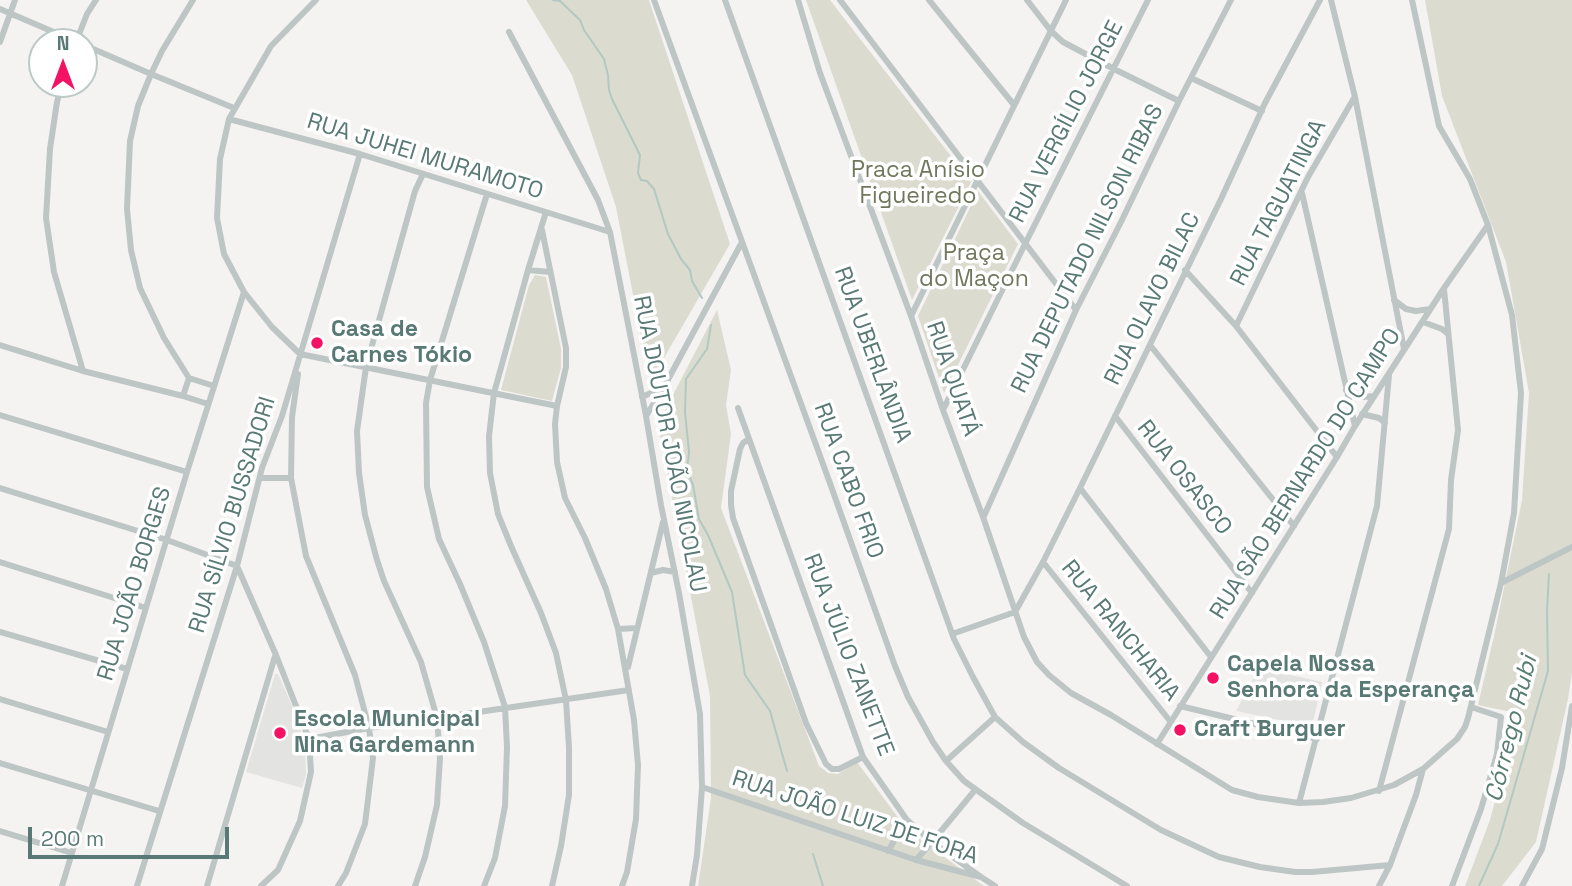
<!DOCTYPE html>
<meta charset="utf-8">
<style>
body{margin:0}
#map{position:relative;width:1572px;height:886px;overflow:hidden;background:#f5f3f1;font-family:"Space Grotesk",sans-serif}
canvas{display:block}
.north{position:absolute;left:28px;top:28px;width:70px;height:70px;box-sizing:border-box;background:#fff;border:2px solid #bdc9c8;border-radius:50%;rotate:0deg;font-size:19px;font-weight:700;line-height:28px;text-align:center;color:#597975}
.north::after{content:'';display:block;margin:auto;width:24px;height:32px;background:#f41265;clip-path:polygon(50% 0,100% 100%,50% 72%,0 100%)}
.scale{position:absolute;left:28px;top:827px;width:201px;height:32px;box-sizing:border-box;border:4px solid #597975;border-top:0;padding-left:9px;font-size:21px;line-height:24px;white-space:nowrap;color:#597975;-webkit-text-stroke:5px #fff;paint-order:stroke}
</style>
<div id="map">
<canvas width="1572" height="886"></canvas>
<div class="north">N</div>
<div class="scale">200 m</div>
</div>
<script>
const context = document.querySelector('canvas').getContext('2d');
context.lineJoin = 'round';
function fill(path, color) { context.fillStyle = color; context.fill(path, 'evenodd'); }
const shape = rows => new Path2D(rows.map(r => 'M' + r).join(''));
function trace(path, color, width, dash) { context.strokeStyle = color; context.lineWidth = width; context.lineCap = dash ? 'butt' : 'round'; context.setLineDash(dash || []); context.stroke(path); }
function write(font, color, halo, rows, align = 'center') {
  context.font = font + ' "Space Grotesk",sans-serif'; context.lineWidth = 7; context.setLineDash([]); context.textBaseline = 'middle'; context.strokeStyle = halo; context.fillStyle = color; for (const [text, x, y, turn = 0] of rows) {
    context.save(); context.translate(x, y); context.rotate((+turn || 0) * Math.PI / 180); context.textAlign = isNaN(turn) ? turn : align; if (halo) context.strokeText(text, 0, 0); context.fillText(text, 0, 0); context.restore();
  }
}
fill(shape([
 [1259,668,1322,682,1312,727,1236,711],
 [275,674,278,674,298,719,305,747,306,775,302,788,246,772]
]), '#e3e4e2');
fill(shape([
 [526,0,649,0,730,244,650,382,616,207,572,75],
 [806,0,830,0,971,182,912,300],
 [1425,0,1572,0,1572,672,1568,699,1536,842,1502,886,1465,886,1490,820,1504,766,1516,713,1478,705,1494,636,1522,500,1529,393,1506,262,1442,96],
 [978,191,1018,244,944,393,918,316],
 [535,275,546,277,561,349,561,368,552,401,501,390,529,285],
 [717,310,731,370,726,405,731,434,721,508,819,766,828,773,838,774,857,762,900,820,920,839,984,886,698,886,711,798,710,696,658,424]
]), '#dbdbd0');
trace(shape([
 [553,0,560,1,580,20,584,30,604,59,608,75,609,90,612,99,640,155,638,173,641,180,647,181,654,189,668,234,681,259,690,270,692,281,702,298],
 [711,325,707,349,686,379,685,412,689,452,687,470,693,485,699,519,708,535,732,592,745,675,770,711,787,771],
 [813,854,823,886],
 [1479,886,1498,844,1548,671,1547,610,1549,574]
]), '#b3c8c1', 2);
trace(shape([
 [193,0,162,51,151,74,138,106,130,141,127,209,131,250,140,288,164,338,189,378,214,386],
 [654,0,831,486,895,666,908,697,933,742,946,761,964,781,1023,823,1127,886],
 [725,0,954,639,973,677,995,717,1023,742,1059,768,1161,830,1219,857,1260,867,1295,872,1312,872,1390,865],
 [798,0,820,73,911,316,943,410,983,517,1024,637,1037,662,1049,675,1071,693,1111,715,1232,790,1258,797,1299,803,1323,802,1351,798,1394,785,1423,769,1457,739,1465,727,1468,718,1501,583,1514,513,1521,393,1512,315,1488,225,1470,179,1439,126,1412,0],
 [840,0,1076,310],
 [929,0,1014,105],
 [1027,0,1051,31,1063,42,1114,69,1179,101],
 [1331,0,1355,97,1404,349],
 [0,9,77,42],
 [509,32,598,200,610,232,646,416,661,505,679,593,700,714,702,787,697,855,692,886],
 [0,42,15,0],
 [76,42,87,14,96,0],
 [84,45,151,74,234,108],
 [1191,78,1262,111],
 [62,84,57,102,50,149,46,218,54,272,83,371],
 [229,119,360,154,610,232],
 [1302,193,1355,426],
 [546,212,528,270,494,393,489,436,490,473,498,514,511,546,541,613,556,653,566,700,569,748,569,795,561,846,552,886],
 [542,230,566,348,566,367,557,406,555,424,557,462,565,498,585,538,606,589,618,629,634,720,638,765,636,819,627,872,622,886],
 [528,270,550,272],
 [1185,270,1236,326,1337,457],
 [1394,300,1406,309,1416,311,1430,309],
 [911,316,1066,0],
 [1423,322,1442,329,1448,334],
 [1236,326,1308,177,1354,98],
 [0,345,83,371,183,396,208,404],
 [1150,345,1294,526],
 [300,354,272,327,244,292,224,254,217,218,220,159,229,119,271,46,316,0],
 [300,354,557,406],
 [298,374,292,417,291,478,306,556,355,675,369,728,373,758,365,824,346,873,338,886],
 [1346,390,1363,397,1374,396],
 [183,396,189,378],
 [642,397,662,388],
 [738,408,863,757,907,820,932,842,981,877],
 [943,410,1026,242,1148,0],
 [1362,414,1379,418,1385,423],
 [0,415,187,472],
 [646,416,664,387,742,242],
 [1115,416,1252,593],
 [749,439,743,443,740,449,731,491,731,505,733,518,806,723,826,764,832,769,839,769,863,757],
 [260,478,291,478],
 [0,488,167,540,237,566,276,655,309,739,311,772,300,821,278,870,261,886],
 [1080,488,1211,657],
 [984,516,1076,310,1121,222,1179,101,1231,0],
 [0,562,146,608],
 [1043,562,1170,721],
 [651,573,663,570,675,572],
 [1501,583,1572,547],
 [1015,612,1043,562,1080,488,1221,199,1265,103,1320,0],
 [618,629,637,628],
 [0,632,127,669],
 [952,634,1015,612],
 [628,667,663,522],
 [0,699,108,732],
 [1180,706,1317,739],
 [309,739,369,728,629,690],
 [1157,744,1337,457,1355,426,1444,288,1488,225],
 [946,761,995,717],
 [0,763,159,811],
 [702,787,916,860,981,877,995,886],
 [1379,791,1449,529,1451,480,1458,430,1444,289],
 [1299,803,1377,506,1389,375],
 [0,831,72,853],
 [888,851,907,820],
 [916,860,932,842,975,790],
 [62,886,187,472,244,292],
 [137,886,237,566,262,468,282,416,360,154],
 [207,886,275,656],
 [415,886,425,857,437,805,440,758,437,718,421,662,384,581,377,560,365,515,359,473,357,431,366,367,415,191,423,174],
 [484,886,495,858,505,806,507,747,505,707,484,642,460,584,439,539,427,487,426,403,430,380,487,194],
 [1379,886,1390,865,1416,795,1423,769],
 [1452,886,1481,809,1497,754,1501,717,1471,707],
 [1522,886,1542,849,1562,768,1572,706]
]), '#bdc6c5', 6);
for (const [x, y, r, color] of [
 [317,343,7,"#f41265"],
 [1213,678,7,"#f41265"],
 [1180,730,7,"#f41265"],
 [280,733,7,"#f41265"]
]) { const dot = new Path2D(); dot.arc(x, y, r, 0, 2 * Math.PI); context.fillStyle = color; context.fill(dot); trace(dot, '#fff', 2.5); }
write('23px', '#597975', '#fff', [
 ["RUA VERGÍLIO JORGE",1067,122,-63],
 ["RUA JUHEI MURAMOTO",425,157,17],
 ["RUA TAGUATINGA",1279,203,-63],
 ["RUA DEPUTADO NILSON RIBAS",1088,249,-64],
 ["RUA OLAVO BILAC",1153,299,-64],
 ["RUA UBERLÂNDIA",872,355,70],
 ["RUA QUATÁ",952,379,71],
 ["RUA DOUTOR JOÃO NICOLAU",669,444,79],
 ["RUA SÃO BERNARDO DO CAMPO",1306,474,-58],
 ["RUA OSASCO",1184,478,52],
 ["RUA CABO FRIO",848,481,70],
 ["RUA SÍLVIO BUSSADORI",233,515,-73],
 ["RUA JOÃO BORGES",135,584,-73],
 ["RUA RANCHARIA",1120,631,51],
 ["RUA JÚLIO ZANETTE",848,655,69],
 ["RUA JOÃO LUIZ DE FORA",855,818,18]
]);
write('23px', '#71775d', '#fff', [
 ["Praca Anísio",918,171],
 ["Figueiredo",918,197],
 ["Praça",974,254],
 ["do Maçon",974,280]
]);
write('bold 23px', '#597975', '#fff', [
 ["Casa de",331,330],
 ["Carnes Tókio",331,356],
 ["Capela Nossa",1227,665],
 ["Senhora da Esperança",1227,691],
 ["Escola Municipal",294,720],
 ["Nina Gardemann",294,746],
 ["Craft Burguer",1194,730]
], 'left');
write('italic 24px', '#587c70', '#fff', [
 ["Córrego Rubi",1512,729,-76]
]);
</script>
